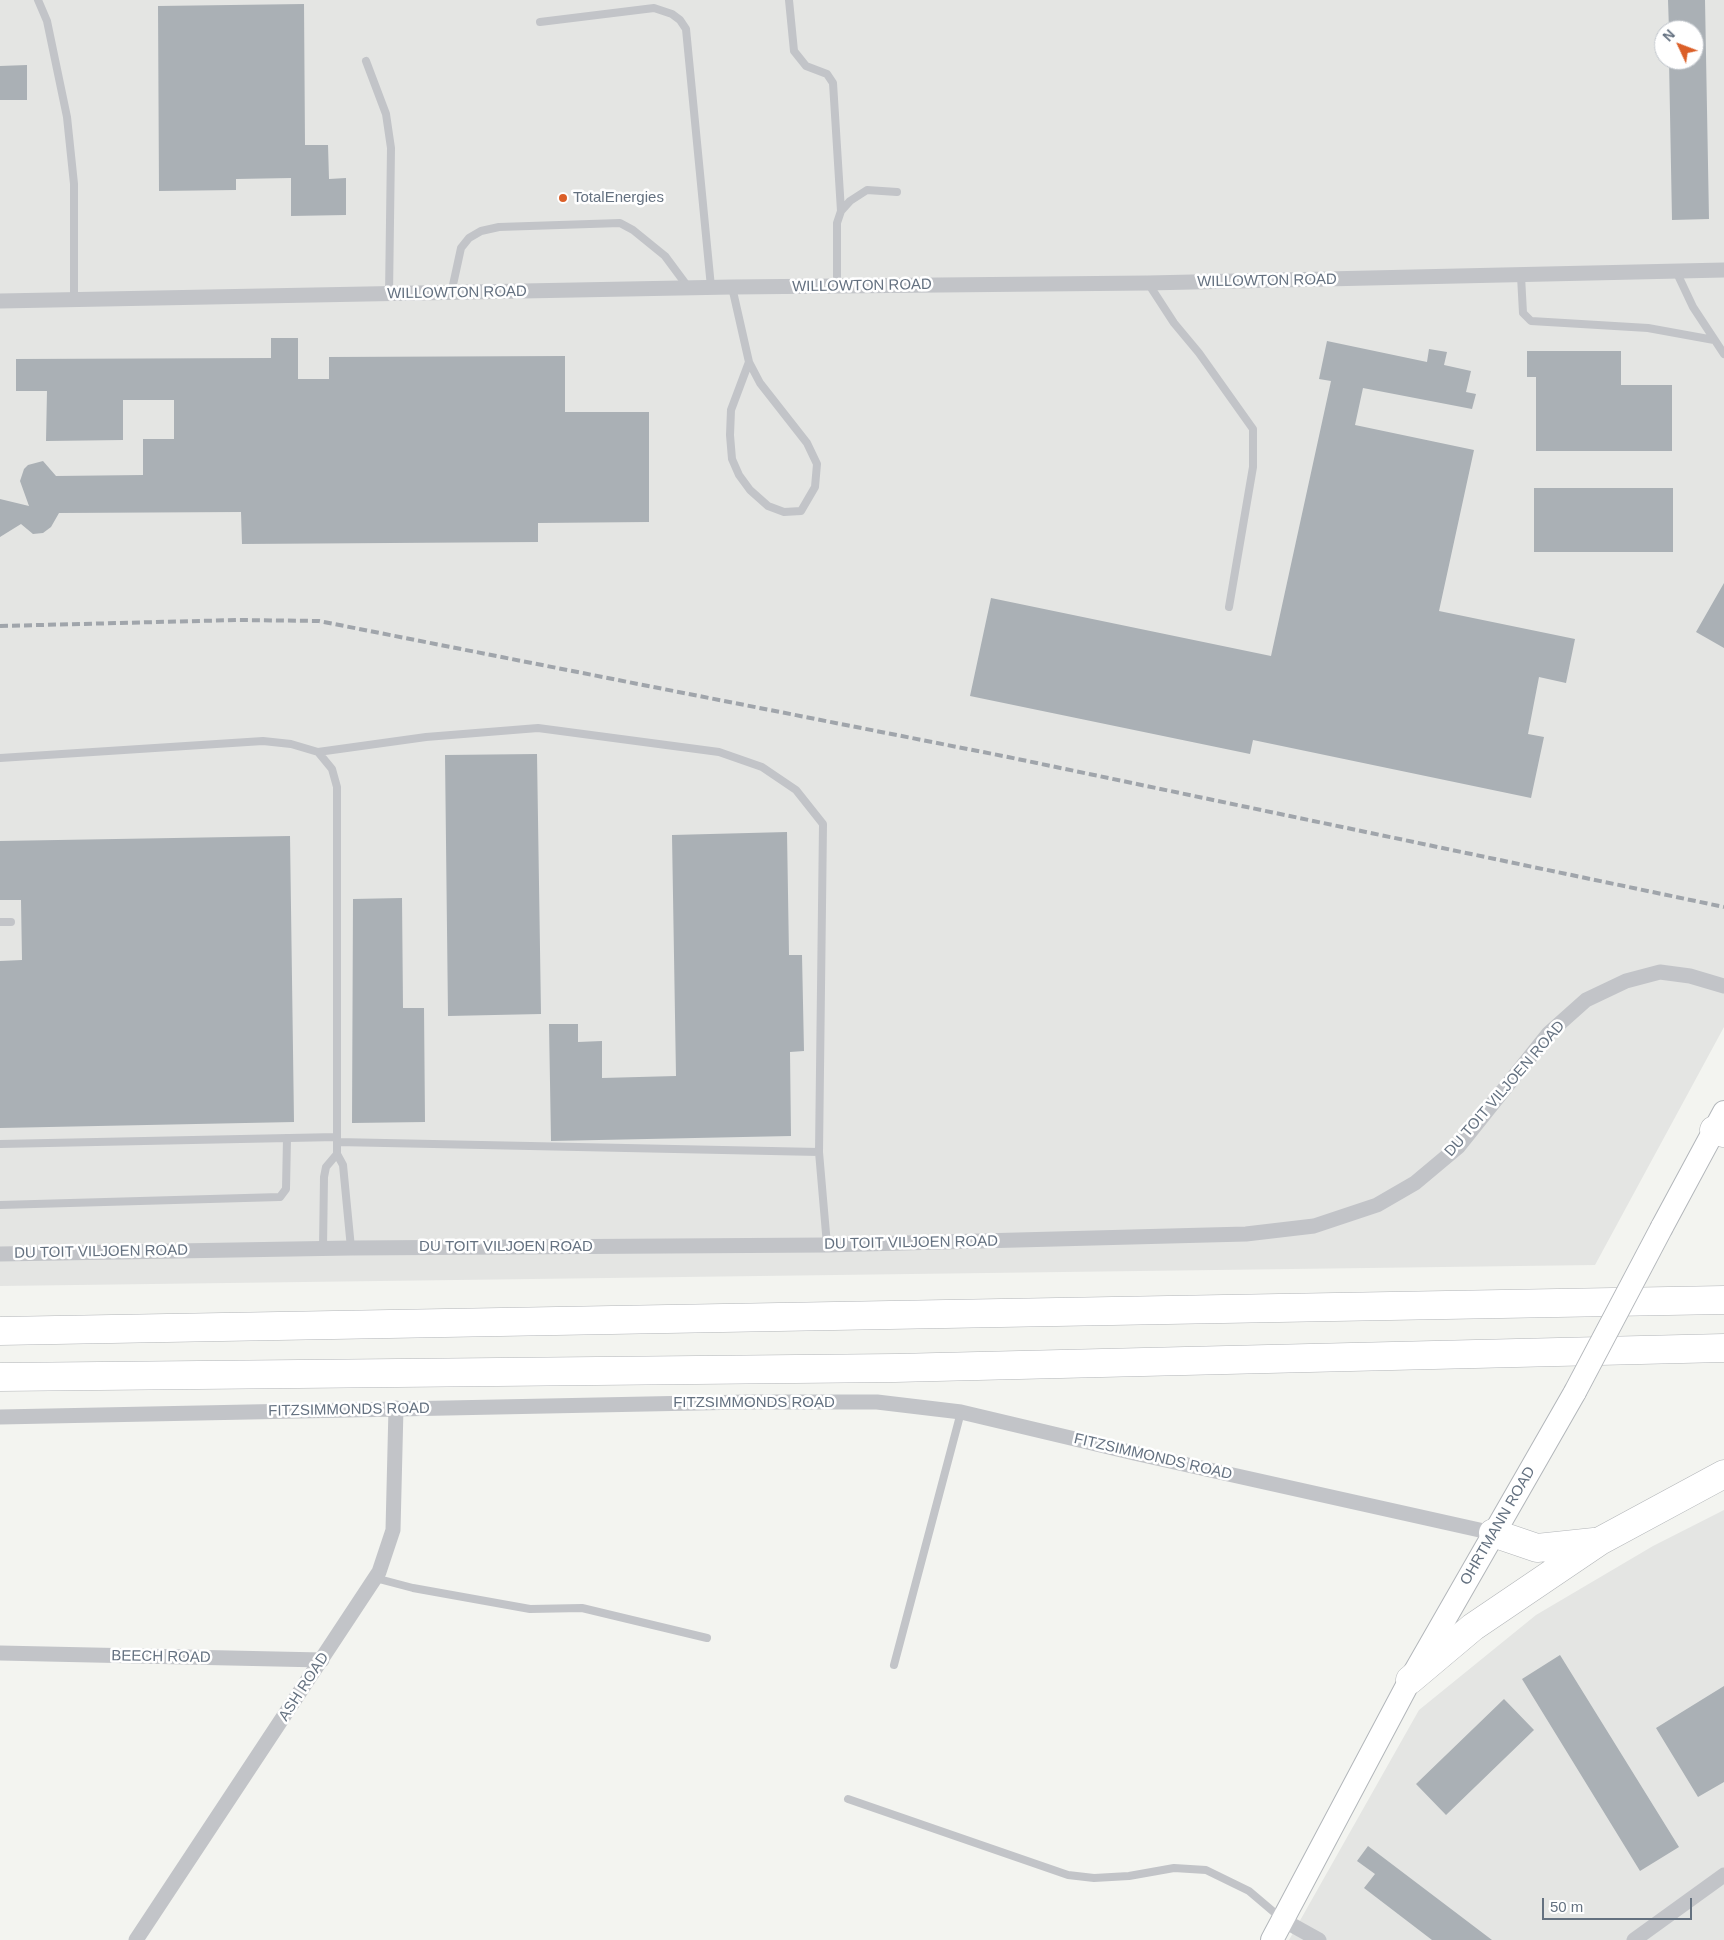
<!DOCTYPE html>
<style>
body{margin:0}
#map{position:relative;width:1724px;height:1940px;overflow:hidden;background:#f3f4f0;font-family:Helvetica,sans-serif}
canvas{display:block}
.north{position:absolute;left:1654px;top:20px;width:50px;height:50px;box-sizing:border-box;background:#fff;border:1px solid #c1c6cc;border-radius:50%;rotate:313deg;font-size:14px;font-weight:700;line-height:20px;text-align:center;color:#647180}
.north::after{content:'';display:block;margin:auto;width:18px;height:22px;background:#db5f28;clip-path:polygon(50% 0,100% 100%,50% 72%,0 100%)}
.scale{position:absolute;left:1542px;top:1898px;width:150px;height:22px;box-sizing:border-box;border:2px solid #647180;border-top:0;padding-left:6px;font-size:15px;line-height:18px;white-space:nowrap;color:#647180;-webkit-text-stroke:4px #fff;paint-order:stroke}
</style>
<div id="map">
<canvas width="1724" height="1940"></canvas>
<div class="north">N</div>
<div class="scale">50 m</div>
</div>
<script>
const context = document.querySelector('canvas').getContext('2d');
context.lineJoin = 'round';
function fill(path, color) { context.fillStyle = color; context.fill(path, 'evenodd'); }
const shape = rows => new Path2D(rows.map(r => 'M' + r).join(''));
function trace(path, color, width, dash) { context.strokeStyle = color; context.lineWidth = width; context.lineCap = dash ? 'butt' : 'round'; context.setLineDash(dash || []); context.stroke(path); }
function write(font, color, halo, rows, align = 'center') {
  context.font = font + ' Helvetica,sans-serif'; context.lineWidth = 5; context.setLineDash([]); context.textBaseline = 'middle'; context.strokeStyle = halo; context.fillStyle = color; for (const [text, x, y, turn = 0] of rows) {
    context.save(); context.translate(x, y); context.rotate((+turn || 0) * Math.PI / 180); context.textAlign = isNaN(turn) ? turn : align; if (halo) context.strokeText(text, 0, 0); context.fillText(text, 0, 0); context.restore();
  }
}
fill(shape([
 [0,0,1724,0,1724,1027,1595,1265,0,1286],
 [1664,30,1694,30,1694,60,1664,60],
 [1724,1510,1724,1940,1289,1940,1419,1710,1536,1615,1653,1546]
]), '#e4e5e3');
fill(shape([
 [1668,0,1705,0,1709,219,1672,220,1669,60,1694,60,1694,30,1669,30],
 [304,4,305,145,328,145,329,179,346,178,346,215,291,216,291,178,236,179,236,190,159,191,158,6],
 [27,65,27,100,0,100,0,66],
 [271,338,298,338,298,379,329,379,329,357,565,356,565,412,649,412,649,522,538,523,538,542,242,544,241,512,59,513,51,527,43,533,33,534,21,524,0,537,0,499,29,506,20,481,24,469,28,465,43,461,56,476,143,475,143,439,174,439,174,400,123,400,123,440,46,441,47,391,16,391,16,359,271,358],
 [1327,341,1427,362,1429,349,1447,352,1444,365,1471,371,1466,392,1476,394,1472,409,1363,388,1355,425,1474,450,1439,611,1575,639,1566,683,1539,677,1528,734,1544,737,1531,798,1253,740,1250,754,970,696,991,598,1271,656,1331,381,1319,379],
 [1527,351,1621,351,1621,385,1672,385,1672,451,1536,451,1536,377,1527,377],
 [1534,488,1673,488,1673,552,1534,552],
 [1724,583,1724,648,1696,632],
 [537,754,541,1014,448,1016,445,755],
 [787,832,789,955,802,955,804,1051,790,1052,791,1136,551,1141,549,1024,578,1024,578,1042,602,1041,602,1078,676,1076,672,835],
 [290,836,294,1122,0,1128,0,961,22,960,21,900,0,900,0,841],
 [402,898,403,1008,424,1008,425,1122,352,1123,353,899],
 [1560,1655,1679,1847,1640,1871,1522,1679],
 [1724,1686,1724,1782,1698,1797,1656,1728],
 [1504,1699,1534,1730,1446,1815,1416,1784],
 [1368,1846,1492,1940,1432,1940,1364,1888,1375,1874,1357,1861]
]), '#aab0b5');
const secondary = shape([
 [1662,1227,1724,1112],
 [1272,1940,1410,1680,1575,1392]
]);
const highway = shape([
 [1714,1130,1724,1133],
 [0,1331,1724,1300],
 [0,1377,895,1368,1724,1348],
 [1493,1533,1537,1548,1594,1542],
 [1410,1680,1473,1627,1600,1541,1724,1474]
]);
trace(secondary, '#b2b6ba', 24);
trace(highway, '#b2b5b8', 29);
trace(shape([
 [38,0,47,21,67,117,74,184,74,300],
 [789,0,794,51,806,66,827,74,833,83,841,211],
 [540,22,654,8,672,14,680,20,686,29,711,287],
 [366,61,386,114,391,148,389,295],
 [1676,271,1693,307,1724,354],
 [1521,276,1523,313,1531,321,1648,328,1714,340],
 [1148,283,1174,323,1199,353,1253,429,1253,467,1229,607],
 [837,286,837,223,841,211,850,201,867,190,897,192],
 [732,287,749,362,760,383,807,443,817,464,815,487,801,511,784,512,768,506,750,490,739,475,732,459,730,435,731,410,749,362],
 [451,294,461,248,469,238,481,231,499,227,620,223,633,230,665,256,688,287],
 [318,752,426,737,538,728,719,752,762,767,796,790,823,824,819,1152,337,1142],
 [0,758,263,741,291,744,318,752,332,769,337,787,337,1154,343,1165,351,1248],
 [0,922,11,922],
 [0,1144,337,1137],
 [819,1152,827,1245],
 [0,1205,280,1197,286,1189,287,1138],
 [323,1248,324,1177,326,1167,337,1154],
 [375,1578,413,1588,530,1609,582,1608,707,1638],
 [894,1665,961,1412],
 [848,1799,1068,1875,1094,1878,1129,1876,1174,1868,1206,1870,1249,1891,1282,1919]
]), '#c2c4c8', 8);
trace(shape([
 [0,301,732,287,1148,283,1724,270],
 [0,1254,351,1248,827,1245,1246,1234,1314,1226,1377,1205,1415,1183,1458,1147,1549,1033,1586,1000,1626,981,1660,972,1690,976,1724,986],
 [0,1417,746,1402,877,1402,961,1412,1134,1453,1493,1533],
 [0,1653,322,1660],
 [1283,1920,1319,1940],
 [136,1940,379,1572,393,1530,396,1408],
 [1634,1940,1724,1875]
]), '#c2c4c8', 15);
trace(secondary, '#fff', 22);
trace(highway, '#fff', 28);
trace(shape([
 [0,626,238,620,319,621,1008,757,1724,907]
]), '#a0a5ab', 4, [8, 4]);
const secondaryBridge = shape([
 [1575,1392,1662,1227]
]);
trace(secondaryBridge, '#b2b6ba', 24, []);
trace(secondaryBridge, '#fff', 22);
for (const [x, y, r, color] of [
 [563,198,5,"#db5f28"]
]) { const dot = new Path2D(); dot.arc(x, y, r, 0, 2 * Math.PI); context.fillStyle = color; context.fill(dot); trace(dot, '#fff', 2); }
write('15px', '#647180', '#fff', [
 ["TotalEnergies",573,198]
], 'left');
write('15px', '#647180', '#fff', [
 ["WILLOWTON ROAD",1267,281,-1],
 ["WILLOWTON ROAD",862,286,-1],
 ["WILLOWTON ROAD",457,293,-1],
 ["DU TOIT VILJOEN ROAD",1505,1089,-49],
 ["DU TOIT VILJOEN ROAD",911,1243,-1],
 ["DU TOIT VILJOEN ROAD",506,1247],
 ["DU TOIT VILJOEN ROAD",101,1252,-1],
 ["FITZSIMMONDS ROAD",754,1403],
 ["FITZSIMMONDS ROAD",349,1410,-1],
 ["FITZSIMMONDS ROAD",1153,1457,13],
 ["OHRTMANN ROAD",1498,1526,-60],
 ["BEECH ROAD",161,1657,1],
 ["ASH ROAD",304,1687,-57]
]);
</script>
